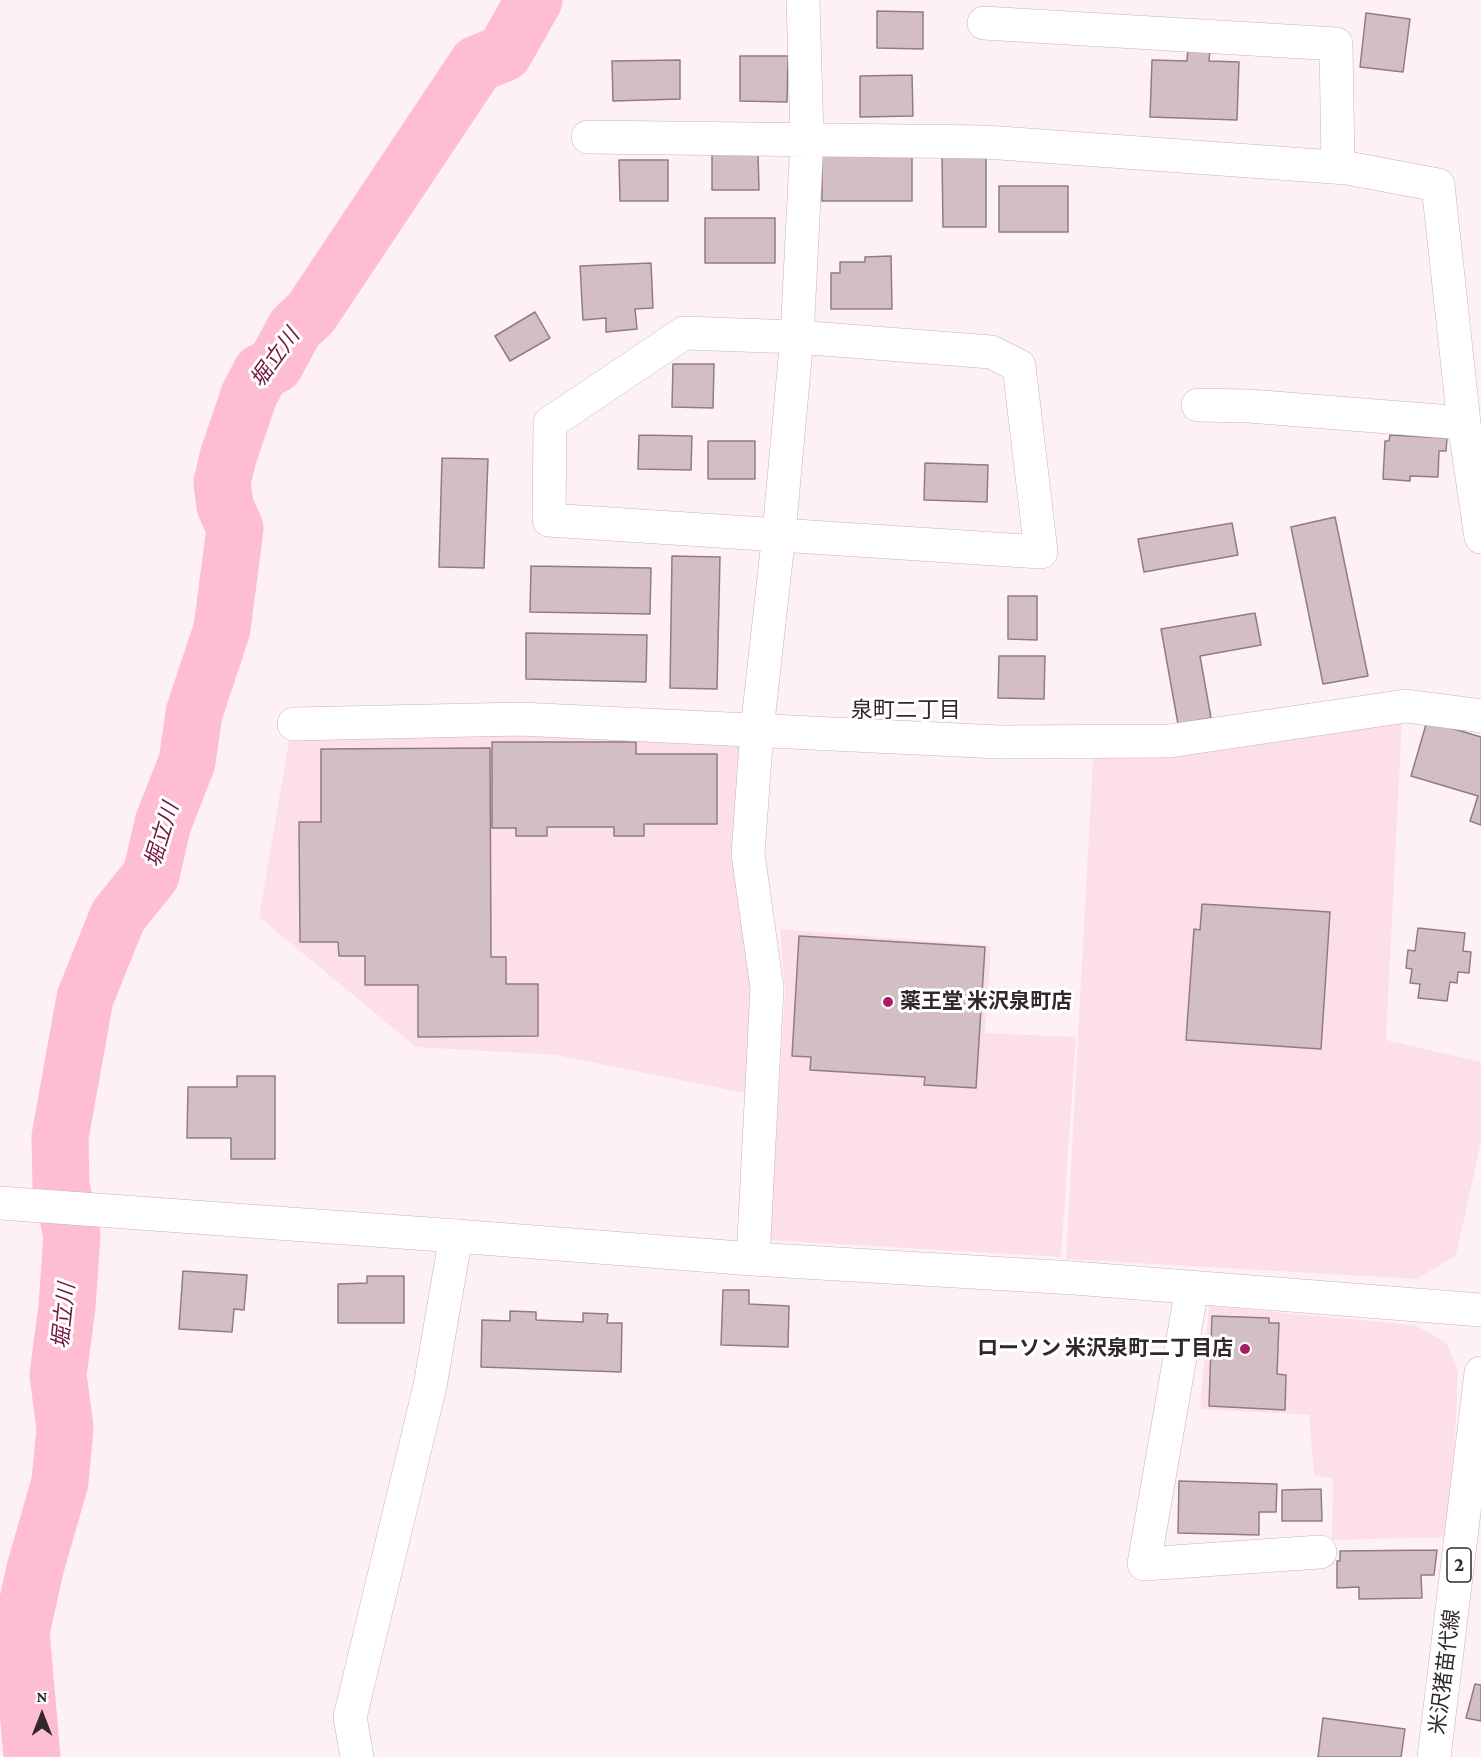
<!DOCTYPE html>
<meta charset="utf-8">
<style>
body{margin:0}
#map{position:relative;width:1481px;height:1757px;overflow:hidden;background:#fef1f5;font-family:"Crimson Pro",serif}
canvas{display:block}
.north{position:absolute;left:12px;top:1685px;width:60px;height:60px;-webkit-text-stroke:4px #fff;paint-order:stroke;rotate:0deg;font-size:16px;font-weight:700;line-height:24px;text-align:center;color:#30282a}
.north::after{content:'';display:block;margin:auto;width:21px;height:27px;background:#30282a;clip-path:polygon(50% 0,100% 100%,50% 72%,0 100%)}
</style>
<div id="map">
<canvas width="1481" height="1757"></canvas>
<div class="north">N</div>
</div>
<script>
const context = document.querySelector('canvas').getContext('2d');
context.lineJoin = 'round';
function fill(path, color) { context.fillStyle = color; context.fill(path, 'evenodd'); }
const shape = rows => new Path2D(rows.map(r => 'M' + r).join(''));
function trace(path, color, width, dash) { context.strokeStyle = color; context.lineWidth = width; context.lineCap = dash ? 'butt' : 'round'; context.setLineDash(dash || []); context.stroke(path); }
function write(font, color, halo, rows, align = 'center') {
  context.font = font + ' "Crimson Pro","Noto Sans JP",serif'; context.lineWidth = 6; context.setLineDash([]); context.textBaseline = 'middle'; context.strokeStyle = halo; context.fillStyle = color; for (const [text, x, y, turn = 0] of rows) {
    context.save(); context.translate(x, y); context.rotate((+turn || 0) * Math.PI / 180); context.textAlign = isNaN(turn) ? turn : align; if (halo) context.strokeText(text, 0, 0); context.fillText(text, 0, 0); context.restore();
  }
}
fill(shape([
 [1402,719,1386,1040,1481,1062,1481,1142,1456,1255,1417,1279,1066,1259,1093,759,1273,740],
 [520,730,745,740,760,988,754,1095,556,1055,416,1047,259,917,290,735],
 [780,929,991,946,985,1033,1076,1037,1061,1257,770,1240,785,991],
 [1209,1306,1414,1325,1446,1342,1458,1369,1451,1537,1332,1540,1333,1479,1314,1475,1309,1415,1200,1409]
]), '#fddfe8');
trace(shape([
 [32,1757,21,1632,35,1569,60,1482,65,1428,58,1375,67,1307,72,1235,61,1186,60,1137,85,998,118,916,151,875,163,823,187,762,194,713,222,629,235,528,225,506,222,483,228,457,249,395,261,372,275,365,295,328,311,313,477,64,504,53,534,0]
]), '#ffbdd2', 57);
const building = shape([
 [877,11,923,12,923,49,877,48,877,11],
 [1366,13,1410,19,1403,72,1360,67,1366,13],
 [1188,47,1210,48,1209,61,1239,62,1237,120,1150,117,1152,60,1187,61,1188,47],
 [740,56,788,56,787,102,740,101,740,56],
 [680,60,680,99,613,101,612,61,680,60],
 [912,75,913,116,860,117,860,76,912,75],
 [758,152,759,190,712,190,712,153,758,152],
 [822,153,912,154,912,201,822,201,822,153],
 [942,157,986,157,986,227,943,227,942,157],
 [619,160,668,160,668,201,620,201,619,160],
 [999,186,1068,186,1068,232,999,232,999,186],
 [705,218,775,218,775,263,705,263,705,218],
 [891,256,892,309,831,309,831,273,840,273,840,262,865,262,865,257,891,256],
 [651,263,653,308,635,309,637,329,606,332,606,318,583,320,580,266,651,263],
 [535,312,550,338,510,361,495,336,535,312],
 [673,364,714,364,713,408,672,407,673,364],
 [639,435,692,436,691,470,638,469,639,435],
 [1390,435,1447,438,1446,451,1439,451,1438,477,1410,476,1410,481,1383,479,1385,441,1389,441,1390,435],
 [708,441,755,441,755,479,708,479,708,441],
 [442,458,488,459,484,568,439,567,442,458],
 [925,463,988,465,987,502,924,500,925,463],
 [1335,517,1368,676,1323,684,1291,527,1335,517],
 [1232,523,1238,555,1144,572,1138,539,1232,523],
 [672,556,720,557,717,689,670,688,672,556],
 [531,566,651,568,650,614,530,612,531,566],
 [1008,596,1037,596,1037,640,1008,639,1008,596],
 [1255,613,1261,645,1200,656,1211,718,1178,724,1161,629,1255,613],
 [526,633,647,635,646,682,526,679,526,633],
 [999,656,1045,656,1044,699,998,698,999,656],
 [1427,721,1481,737,1481,825,1470,821,1478,796,1411,776,1427,721],
 [492,742,636,742,636,754,717,754,717,824,644,824,644,836,614,836,614,827,547,827,547,836,516,836,516,828,492,828,492,742],
 [490,748,491,957,506,957,506,984,538,984,538,1036,418,1037,418,985,365,985,365,956,339,956,338,942,300,942,299,822,321,822,321,749,490,748],
 [1202,904,1330,912,1321,1049,1186,1040,1194,929,1200,930,1202,904],
 [1418,928,1465,933,1463,951,1471,952,1469,973,1458,972,1457,983,1450,982,1447,1001,1418,998,1420,984,1410,983,1412,969,1406,968,1408,950,1415,951,1418,928],
 [799,936,985,947,976,1088,924,1085,925,1077,810,1070,811,1057,792,1056,799,936],
 [237,1076,275,1076,275,1159,231,1159,231,1138,187,1138,188,1087,237,1087,237,1076],
 [183,1271,247,1275,244,1310,234,1309,232,1332,179,1329,183,1271],
 [367,1276,404,1276,404,1323,338,1323,338,1284,367,1283,367,1276],
 [723,1290,749,1290,749,1304,789,1306,788,1347,721,1345,723,1290],
 [510,1311,536,1312,536,1320,583,1322,583,1313,608,1314,607,1323,622,1323,621,1372,481,1367,482,1320,510,1321,510,1311],
 [1212,1316,1269,1318,1269,1323,1279,1323,1277,1374,1286,1375,1285,1410,1209,1406,1212,1316],
 [1179,1481,1277,1484,1276,1512,1259,1512,1259,1535,1178,1533,1179,1481],
 [1321,1489,1322,1521,1282,1521,1282,1490,1321,1489],
 [1437,1550,1434,1575,1421,1575,1422,1598,1359,1599,1359,1587,1337,1588,1337,1561,1340,1561,1340,1551,1437,1550],
 [1475,1684,1481,1685,1481,1721,1466,1718,1475,1684],
 [1323,1718,1405,1729,1401,1757,1318,1757,1323,1718]
]);
fill(building, '#d3bec4');
trace(building, '#907c82', 1.5);
const street = shape([
 [984,23,1336,44,1338,167],
 [588,137,986,142,1347,168,1438,185,1464,423,1249,406,1198,405],
 [684,333,797,337,991,352,1019,366,1041,552,549,520,550,423,684,333],
 [1464,423,1481,537],
 [294,724,520,719,999,742,1169,741,1406,706,1481,716],
 [753,1259,767,988,748,854,757,730,779,533,797,337,807,139,803,0],
 [1192,1288,1144,1564,1320,1552],
 [357,1757,350,1717,430,1386,456,1236,753,1259,1074,1278,1481,1310]
]);
const secondary = shape([
 [0,1203,456,1236]
]);
const primary = shape([
 [1434,1757,1481,1373]
]);
trace(street, '#c7b2b9', 34);
trace(secondary, '#c7b2b9', 34);
trace(primary, '#c7b2b9', 34);
trace(street, '#fff', 33);
trace(secondary, '#fff', 33);
trace(primary, '#fff', 33);
for (const [x, y, r, color] of [
 [888,1002,6,"#a81d60"],
 [1245,1349,6,"#a81d60"]
]) { const dot = new Path2D(); dot.arc(x, y, r, 0, 2 * Math.PI); context.fillStyle = color; context.fill(dot); trace(dot, '#fff', 2); }
for (const [x, y, w] of [
 [1459,1565,24]
]) { const box = new Path2D(); box.roundRect(x - w / 2, y - 17, w, 34, 4.5); context.fillStyle = '#fff'; context.fill(box); trace(box, '#30282a', 1.5); }
write('bold 20px', '#30282a', null, [
 ["2",1459,1565]
]);
write('bold 21px', '#30282a', '#fff', [
 ["薬王堂 米沢泉町店",900,1002],
 ["ローソン 米沢泉町二丁目店",1233,1349,"right"]
], 'left');
write('21px', '#30282a', '#fff', [
 ["米沢猪苗代線",1445,1672,-83]
]);
write('italic 22px', '#731742', '#fff', [
 ["堀立川",275,358,-54],
 ["堀立川",162,835,-73],
 ["堀立川",64,1316,-84]
]);
write('22px', '#30282a', '#fff', [
 ["泉町二丁目",906,710]
]);
</script>
